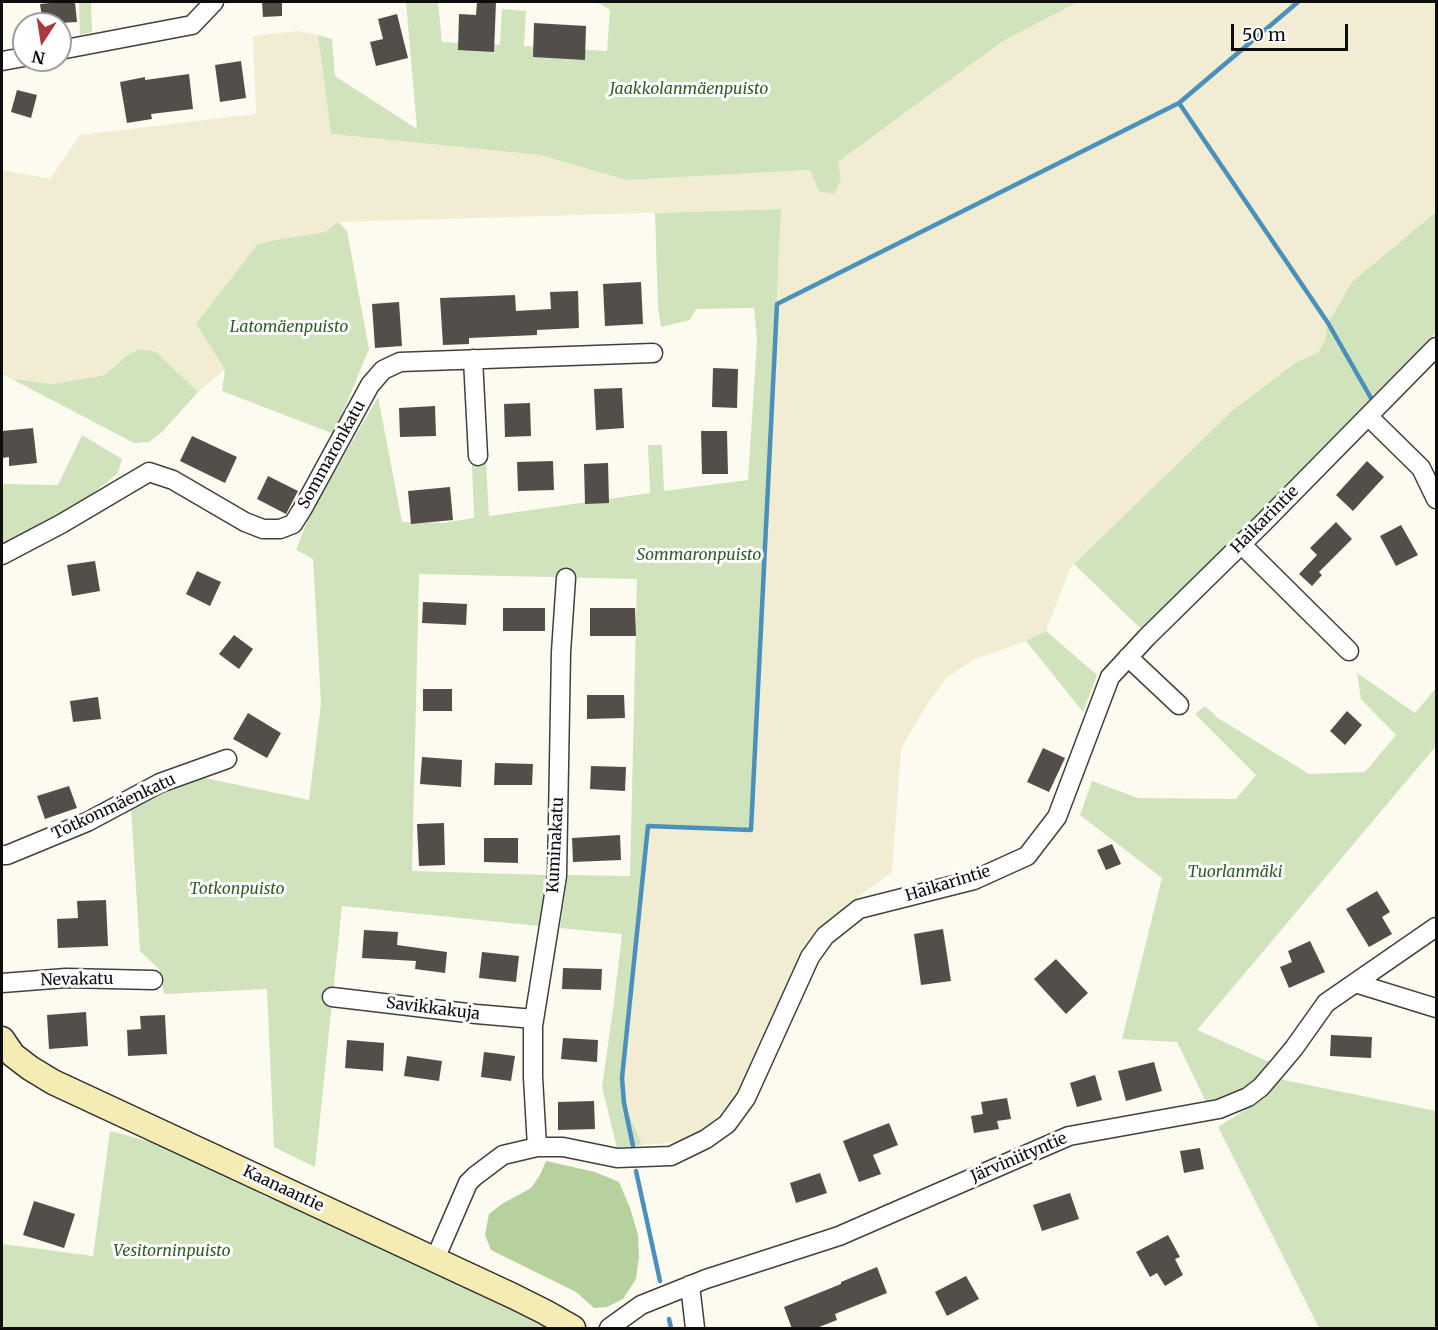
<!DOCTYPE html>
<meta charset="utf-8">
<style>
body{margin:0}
#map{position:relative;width:1438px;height:1330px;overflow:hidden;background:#fdfaef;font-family:Merriweather,serif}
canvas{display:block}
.frame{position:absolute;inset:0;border:3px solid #0d0d0d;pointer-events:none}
.north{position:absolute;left:12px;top:12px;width:60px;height:60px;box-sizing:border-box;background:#fff;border:2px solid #9e9e9e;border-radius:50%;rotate:192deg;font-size:16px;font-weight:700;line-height:24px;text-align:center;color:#0d0d0d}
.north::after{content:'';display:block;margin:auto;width:21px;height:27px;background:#aa383e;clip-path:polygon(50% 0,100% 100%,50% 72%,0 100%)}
.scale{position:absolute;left:1231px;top:24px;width:117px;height:27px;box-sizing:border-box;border:3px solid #0d0d0d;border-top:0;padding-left:8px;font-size:18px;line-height:21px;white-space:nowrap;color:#0d0d0d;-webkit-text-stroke:4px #fff;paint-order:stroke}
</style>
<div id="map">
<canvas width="1438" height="1330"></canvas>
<div class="frame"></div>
<div class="north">N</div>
<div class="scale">50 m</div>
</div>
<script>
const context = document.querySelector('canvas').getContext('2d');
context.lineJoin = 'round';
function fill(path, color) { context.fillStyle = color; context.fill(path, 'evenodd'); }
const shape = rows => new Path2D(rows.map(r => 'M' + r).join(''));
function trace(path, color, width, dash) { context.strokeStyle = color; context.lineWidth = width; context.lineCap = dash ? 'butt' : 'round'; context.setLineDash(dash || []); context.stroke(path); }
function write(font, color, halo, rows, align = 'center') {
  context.font = font + ' Merriweather,serif'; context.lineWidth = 6; context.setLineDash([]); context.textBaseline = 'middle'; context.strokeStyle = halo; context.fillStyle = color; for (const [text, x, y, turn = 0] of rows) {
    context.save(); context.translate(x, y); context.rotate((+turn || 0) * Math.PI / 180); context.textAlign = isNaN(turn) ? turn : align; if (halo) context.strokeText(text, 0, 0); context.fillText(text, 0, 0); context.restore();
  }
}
fill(shape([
 [1077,2,1436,2,1436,212,1352,282,1328,323,1326,340,1318,353,1296,362,1232,411,1070,568,1046,631,1026,641,975,659,945,679,921,714,901,749,892,872,852,901,815,930,789,982,750,1075,731,1102,707,1126,681,1142,642,1145,624,1103,622,1078,648,826,751,829,768,492,781,209,338,222,325,232,270,241,225,369,198,392,156,352,125,357,105,375,53,384,12,379,2,374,2,170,50,179,80,135,256,114,253,36,298,31,318,35,331,134,540,155,626,180,810,170,819,191,841,179,838,162,1003,41]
]), '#f0edd2');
fill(shape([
 [79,2,91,2,92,32,80,35],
 [406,2,438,2,442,42,500,45,502,9,526,11,524,46,607,51,610,10,597,2,1078,2,1003,41,838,162,841,179,834,194,819,191,810,170,626,180,540,155,331,134,318,35,332,39,335,76,417,129],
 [781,209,768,492,751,830,648,826,622,1078,624,1103,642,1145,617,1148,602,1087,614,1002,622,934,560,928,568,875,630,876,637,579,419,574,412,871,547,875,539,926,342,906,315,1167,274,1147,267,989,164,994,159,969,140,951,131,808,186,774,309,800,321,704,313,559,296,550,310,514,378,397,402,522,443,523,474,518,472,464,486,464,489,516,650,493,648,445,662,445,664,491,748,480,757,340,754,308,696,309,690,320,661,327,658,308,655,213],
 [1436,212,1436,333,1142,630,1074,564,1232,411,1296,362,1318,353,1325,340,1328,323,1352,282],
 [338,222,347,231,369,349,334,434,222,391,225,369,196,324,257,245,270,241,325,232],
 [140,349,156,352,198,392,162,432,149,442,134,443,12,379,53,384,105,375,125,357],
 [82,435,122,459,118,473,93,493,39,527,2,547,2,484,58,485],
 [1046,631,1097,675,1083,712,1026,641],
 [1357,673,1415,713,1436,688,1436,746,1197,1030,1274,1064,1258,1079,1243,1089,1207,1104,1177,1042,1122,1039,1162,878,1080,815,1092,781,1138,798,1236,799,1256,775,1195,714,1205,706,1218,718,1309,774,1365,772,1396,735,1361,699],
 [1279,1079,1436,1111,1436,1328,1319,1328,1218,1127,1263,1099],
 [110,1131,181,1150,266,1197,296,1205,414,1260,553,1328,2,1328,2,1244,93,1256]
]), '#d1e3bd');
fill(shape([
 [546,1161,595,1172,619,1182,630,1208,638,1235,639,1257,636,1279,623,1299,607,1307,594,1308,576,1292,491,1250,485,1235,489,1214,502,1204,531,1188,540,1175]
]), '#b6d19e');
trace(shape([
 [1179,103,1328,323,1375,405],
 [633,1146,624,1103,622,1078,648,826,751,830,777,304,1179,103,1298,2],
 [636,1171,660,1281],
 [669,1319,671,1328]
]), '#4b8fbb', 4.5);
fill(shape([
 [59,2,75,2,77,22,43,24,40,4],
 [262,2,282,2,282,16,263,17],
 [477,2,496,2,494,52,458,50,459,14,476,15],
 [397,14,408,58,376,66,370,42,383,39,378,19],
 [534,23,586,26,585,60,533,57],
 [241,61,246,98,220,102,215,65],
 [189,74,193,109,151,114,152,119,127,123,120,82,145,77,145,80],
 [17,90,37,95,31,118,11,112],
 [641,282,643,324,605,326,603,284],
 [578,291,579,328,537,330,537,335,469,338,469,344,443,345,440,298,515,295,516,311,551,309,550,292],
 [399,302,402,346,375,348,372,304],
 [713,368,738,369,737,408,712,407],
 [622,388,624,428,596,430,594,389],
 [530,403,531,436,505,437,504,404],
 [435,406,436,436,400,437,399,408],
 [33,428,37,463,9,466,9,457,2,458,2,431],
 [701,431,727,431,728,474,702,474],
 [192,436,237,457,225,483,180,461],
 [553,461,554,490,518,491,517,462],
 [1367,461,1384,477,1353,511,1336,495],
 [608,463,609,503,585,504,584,464],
 [268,476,298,491,286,514,257,499],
 [450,487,453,520,411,524,408,491],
 [1336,522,1352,539,1319,572,1322,575,1312,586,1299,574,1317,555,1310,548],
 [1401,525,1418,555,1396,566,1380,536],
 [95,561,100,591,72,596,67,565],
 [197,571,221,582,210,606,186,594],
 [423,602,467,604,466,625,422,623],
 [503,608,545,608,545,631,503,631],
 [590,608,635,608,636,636,590,636],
 [234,635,253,649,239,669,219,654],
 [423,689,452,689,452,711,423,711],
 [587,695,624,695,625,718,587,719],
 [98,697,101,719,73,722,70,701],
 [1347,711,1362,725,1345,745,1330,731],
 [248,713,281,733,267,758,233,739],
 [1043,748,1065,758,1049,792,1027,782],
 [422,757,462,760,461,787,420,784],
 [495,763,533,764,532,785,494,785],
 [591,766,626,767,625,791,590,789],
 [69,786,77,808,45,819,37,796],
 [444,823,445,865,419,866,417,824],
 [620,835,621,860,573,862,572,838],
 [484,838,518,838,518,863,484,862],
 [1112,844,1121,864,1106,870,1097,850],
 [1377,891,1390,912,1382,917,1392,934,1369,947,1346,909],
 [106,900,108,946,58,948,57,919,78,918,77,901],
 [943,929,951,981,921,985,914,934],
 [364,930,398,932,397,945,447,952,445,973,415,969,416,961,362,958],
 [1310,941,1325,972,1289,988,1280,967,1292,962,1288,951],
 [482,952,519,956,516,982,479,978],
 [1056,959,1088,993,1066,1014,1034,979],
 [563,968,602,969,601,990,562,989],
 [86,1012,88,1046,49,1049,47,1015],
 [165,1015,167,1054,128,1056,127,1030,141,1029,140,1016],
 [1331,1035,1372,1037,1371,1058,1330,1056],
 [563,1038,598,1040,597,1062,561,1059],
 [347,1040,384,1043,383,1071,345,1068],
 [484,1052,515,1056,511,1081,481,1077],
 [407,1056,442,1061,439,1081,404,1076],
 [1154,1062,1162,1091,1126,1101,1118,1071],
 [1095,1075,1102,1100,1077,1107,1070,1083],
 [1007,1098,1011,1119,997,1121,999,1129,974,1133,971,1116,983,1114,981,1102],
 [594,1101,595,1129,558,1130,558,1102],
 [889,1123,898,1145,873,1155,881,1174,859,1182,843,1141],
 [1200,1148,1204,1169,1184,1173,1180,1151],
 [820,1173,827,1193,796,1203,790,1183],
 [1070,1193,1079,1219,1042,1231,1033,1205],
 [34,1201,75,1214,64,1248,23,1235],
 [1168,1235,1180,1257,1175,1259,1183,1275,1165,1286,1157,1273,1150,1277,1136,1252],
 [877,1267,887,1293,835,1314,837,1320,814,1329,792,1329,784,1307,841,1284,841,1282],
 [966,1276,979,1299,947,1316,935,1292]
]), '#544e4b');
const street = shape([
 [60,50,192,25,214,2],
 [2,61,24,57],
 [473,359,478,456],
 [1368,416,1421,468,1436,499],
 [1241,544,1349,651],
 [2,555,61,524,149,472,173,480,245,522,263,529,280,529,293,524,303,508,370,385,383,370,400,362,653,353],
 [1128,657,1179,705],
 [2,855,7,855,87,822,160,783,227,759],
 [2,983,66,978,153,980],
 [1355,983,1436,1008],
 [332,997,476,1014,534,1019],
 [537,1147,533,1077,533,1026,557,876,561,652,566,578],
 [435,1259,468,1183,475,1176,503,1155,537,1147,563,1147,617,1158,671,1156,706,1139,727,1124,746,1098,810,957,825,936,859,909,974,880,1027,856,1057,817,1110,677,1147,637,1263,523,1436,347],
 [690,1285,695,1328],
 [609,1328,641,1305,706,1279,839,1236,1069,1136,1219,1109,1248,1097,1261,1087,1279,1066,1294,1048,1326,1003,1436,927]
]);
const secondary = shape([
 [2,1039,13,1055,30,1068,53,1082,513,1296,545,1312,573,1328]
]);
trace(street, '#404040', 21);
trace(secondary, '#2f2f2f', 27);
trace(street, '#fff', 18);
trace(secondary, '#f4ecb2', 24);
write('italic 16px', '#325c26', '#fff', [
 ["Jaakkolanmäenpuisto",689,89],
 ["Latomäenpuisto",289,327],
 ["Sommaronpuisto",699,555],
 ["Tuorlanmäki",1235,872],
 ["Totkonpuisto",237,889],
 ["Vesitorninpuisto",172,1251]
]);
write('16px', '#0d0d0d', '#fff', [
 ["Sommaronkatu",332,455,-61],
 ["Haikarintie",1265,520,-45],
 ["Totkonmäenkatu",114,807,-25],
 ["Kuminakatu",556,845,-87],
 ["Haikarintie",948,884,-17],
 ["Nevakatu",77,980,-1],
 ["Savikkakuja",433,1009,7],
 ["Järviniityntie",1019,1158,-23],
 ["Kaanaantie",283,1189,25]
]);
</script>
